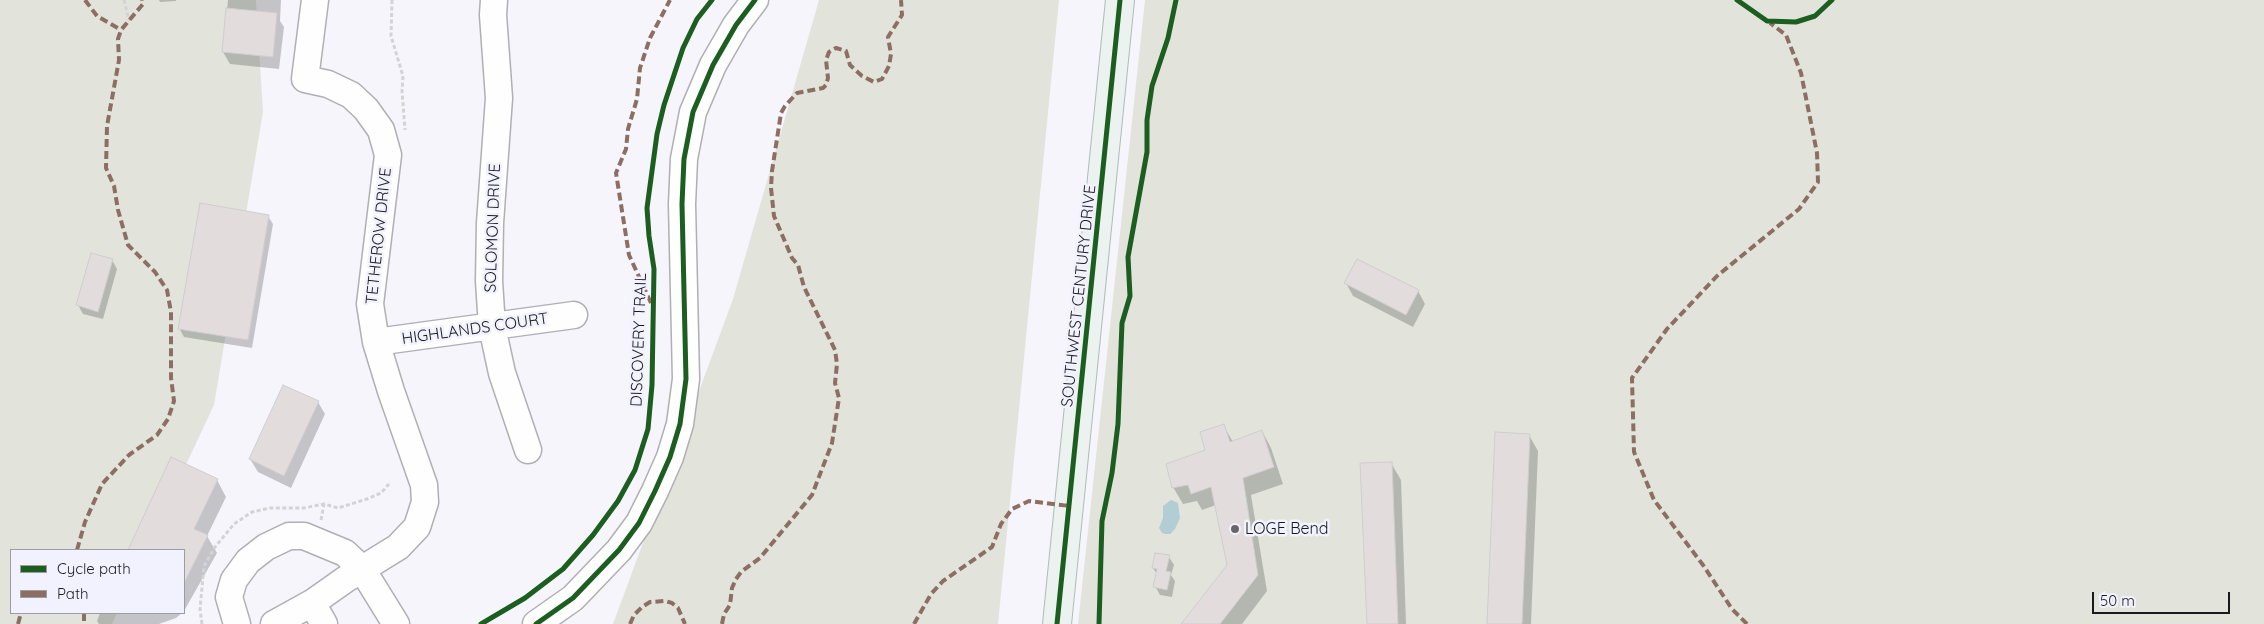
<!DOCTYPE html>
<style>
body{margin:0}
#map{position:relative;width:2264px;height:624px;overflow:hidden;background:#f5f5fb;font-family:Quicksand,sans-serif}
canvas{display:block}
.legend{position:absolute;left:10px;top:549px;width:175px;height:65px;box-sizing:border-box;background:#f2f2fe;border:1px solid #9c9ca4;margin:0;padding:6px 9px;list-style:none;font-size:15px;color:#1a1a1e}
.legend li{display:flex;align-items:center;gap:10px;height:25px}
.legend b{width:25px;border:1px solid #9c9ca4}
.scale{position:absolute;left:2092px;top:592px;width:138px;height:22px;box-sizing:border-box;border:2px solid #1a1a1e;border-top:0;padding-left:6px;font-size:15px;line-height:18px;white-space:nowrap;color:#1a1a1e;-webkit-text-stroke:4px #f2f2fe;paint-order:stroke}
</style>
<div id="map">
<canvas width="2264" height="624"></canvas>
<ul class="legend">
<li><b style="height:6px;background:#1b5e20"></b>Cycle path</li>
<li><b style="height:6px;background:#8d6e63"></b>Path</li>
</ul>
<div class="scale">50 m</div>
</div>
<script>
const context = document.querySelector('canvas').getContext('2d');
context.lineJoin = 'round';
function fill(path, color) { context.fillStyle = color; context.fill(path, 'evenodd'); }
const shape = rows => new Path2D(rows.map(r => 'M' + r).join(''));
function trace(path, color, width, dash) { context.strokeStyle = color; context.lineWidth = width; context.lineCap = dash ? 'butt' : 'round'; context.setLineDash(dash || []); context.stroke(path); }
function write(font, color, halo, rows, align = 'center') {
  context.font = font + ' Quicksand,sans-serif'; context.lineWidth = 5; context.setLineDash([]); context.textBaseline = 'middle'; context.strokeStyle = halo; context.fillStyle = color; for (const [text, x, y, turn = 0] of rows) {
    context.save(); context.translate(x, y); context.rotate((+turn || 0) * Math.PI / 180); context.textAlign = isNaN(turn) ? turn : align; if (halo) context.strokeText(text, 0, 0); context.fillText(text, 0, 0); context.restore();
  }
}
fill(shape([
 [0,0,256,0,263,112,214,405,146,550,11,550,11,613,117,613,112,624,0,624],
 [819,0,1059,0,998,624,613,624,733,299],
 [1145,0,2264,0,2264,624,1078,624]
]), '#e2e4dc');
fill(shape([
 [1171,500,1178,503,1180,518,1175,529,1170,534,1165,534,1162,533,1159,528,1163,518,1163,506]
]), '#b2cdd4');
fill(shape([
 [159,0,176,0,176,1,160,2],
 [228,0,281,0,280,21,284,27,279,69,230,64,223,52],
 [268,216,273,224,252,348,184,337,179,328],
 [112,260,117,269,103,319,83,314,78,305],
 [1346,283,1418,291,1425,304,1413,327,1353,296],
 [318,402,325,414,291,488,258,472,250,459],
 [1223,425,1233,442,1262,431,1271,448,1283,484,1251,495,1267,591,1242,624,1183,624,1228,565,1216,505,1202,510,1197,501,1183,504,1173,487,1207,451],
 [1529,435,1538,451,1531,624,1488,624],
 [172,459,217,480,226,497,207,536,217,553,184,611,184,550,129,550],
 [1391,463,1401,480,1406,624,1368,624],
 [1169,557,1174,565,1171,575,1175,581,1172,597,1160,595,1155,586,1157,574,1153,568],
 [100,613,182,613,176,618,159,624,99,624,97,621]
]), '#0003');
const building = shape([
 [226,8,277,13,273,57,222,52,226,8],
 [200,203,269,215,248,340,178,329,200,203],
 [91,253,113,259,98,312,76,305,91,253],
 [1357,259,1419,290,1406,315,1344,283,1357,259],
 [283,385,319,401,284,476,249,459,283,385],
 [1224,424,1230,442,1262,430,1274,467,1243,478,1258,575,1220,624,1181,624,1227,565,1211,487,1191,494,1188,485,1172,488,1166,464,1205,450,1200,432,1224,424],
 [1495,432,1530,434,1522,624,1487,624,1495,432],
 [171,457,218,479,194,529,208,535,184,583,184,550,128,550,171,457],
 [1392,462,1398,624,1367,624,1360,463,1392,462],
 [1155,553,1170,555,1166,571,1171,572,1167,590,1153,587,1157,569,1152,568,1155,553]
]);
fill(building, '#e3dcdd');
trace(building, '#d0cdcf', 1);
const minor = shape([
 [494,0,493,15,499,98,490,223,489,281,492,327,502,373,528,450],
 [376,342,574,315],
 [312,603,324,624],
 [237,624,229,597,234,580,248,561,266,547,289,536,304,536,345,553,362,569,396,624],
 [274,624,312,603,346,579,398,547,417,527,425,502,424,485,391,391,376,342,370,304,388,155,381,130,366,109,351,95,328,84,305,79,315,0],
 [536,624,573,598,619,550,639,523,655,491,670,457,680,424,686,379,682,204,684,159,693,112,713,65,736,25,755,0]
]);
const major = shape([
 [1057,624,1120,0]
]);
trace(minor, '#afafb4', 29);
trace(major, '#aebbb6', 30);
trace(shape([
 [124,0,129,21],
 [392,0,391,36,403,76,402,91,405,130],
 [321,520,324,504],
 [202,624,200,609,204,566,215,547,234,524,252,512,270,508,304,508,324,504,338,508,367,499,381,493,389,484]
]), '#d3d3d6', 3, [4, 2.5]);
trace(minor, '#fefefe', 26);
trace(major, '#ebf2ef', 28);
trace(shape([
 [85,0,97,16,121,30],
 [651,303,629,255,616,173,626,149,628,129,637,99,640,68,650,38,670,0],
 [77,550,85,522,102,484,129,455,157,435,168,419,174,401,171,378,171,312,167,290,155,272,128,245,118,210,114,186,106,168,107,126,119,60,118,39,121,30,143,4,142,0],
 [84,613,84,624],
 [18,624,21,613],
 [630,624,634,615,642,607,650,602,665,601,672,603,678,608,685,624],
 [722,624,724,614,730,605,732,588,736,579,741,572,760,558,812,495,832,443,839,398,835,383,837,364,835,350,804,287,798,265,792,258,774,216,771,188,772,171,781,113,785,106,797,93,823,88,826,85,828,78,826,60,829,52,836,48,846,51,850,65,862,76,874,82,882,79,889,66,891,54,888,37,902,15,901,0],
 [914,624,931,594,943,581,992,547,1001,524,1012,509,1029,501,1070,506],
 [1747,624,1732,609,1703,565,1654,500,1634,452,1632,378,1667,329,1717,276,1799,209,1818,182,1817,153,1801,73,1786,35,1770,23]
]), '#8d6e63', 4, [8, 4]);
trace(shape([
 [1737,0,1767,21,1796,22,1815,16,1832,0],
 [481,624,525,598,563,569,593,535,618,501,635,470,648,429,652,385,654,269,649,236,647,208,657,134,664,105,683,48,697,19,712,0],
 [536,624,573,598,619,550,639,523,655,491,670,457,680,424,686,379,682,204,684,159,693,112,713,65,736,25,755,0],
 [1057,624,1120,0],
 [1099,624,1102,521,1112,473,1118,424,1122,323,1130,296,1128,257,1147,152,1147,120,1152,86,1168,38,1176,0]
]), '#1b5e20', 5);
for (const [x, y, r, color] of [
 [1235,529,5,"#67676b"]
]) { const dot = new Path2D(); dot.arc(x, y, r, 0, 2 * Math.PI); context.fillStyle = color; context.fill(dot); trace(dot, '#f2f2fe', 2); }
write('16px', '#1a1a1e', '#f2f2fe', [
 ["SOLOMON DRIVE",493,228,-88],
 ["TETHEROW DRIVE",379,236,-84],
 ["SOUTHWEST CENTURY DRIVE",1079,296,-84],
 ["HIGHLANDS COURT",475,329,-8],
 ["DISCOVERY TRAIL",639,340,-88]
]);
write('16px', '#1a1a1e', '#f2f2fe', [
 ["LOGE Bend",1245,529]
], 'left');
</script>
